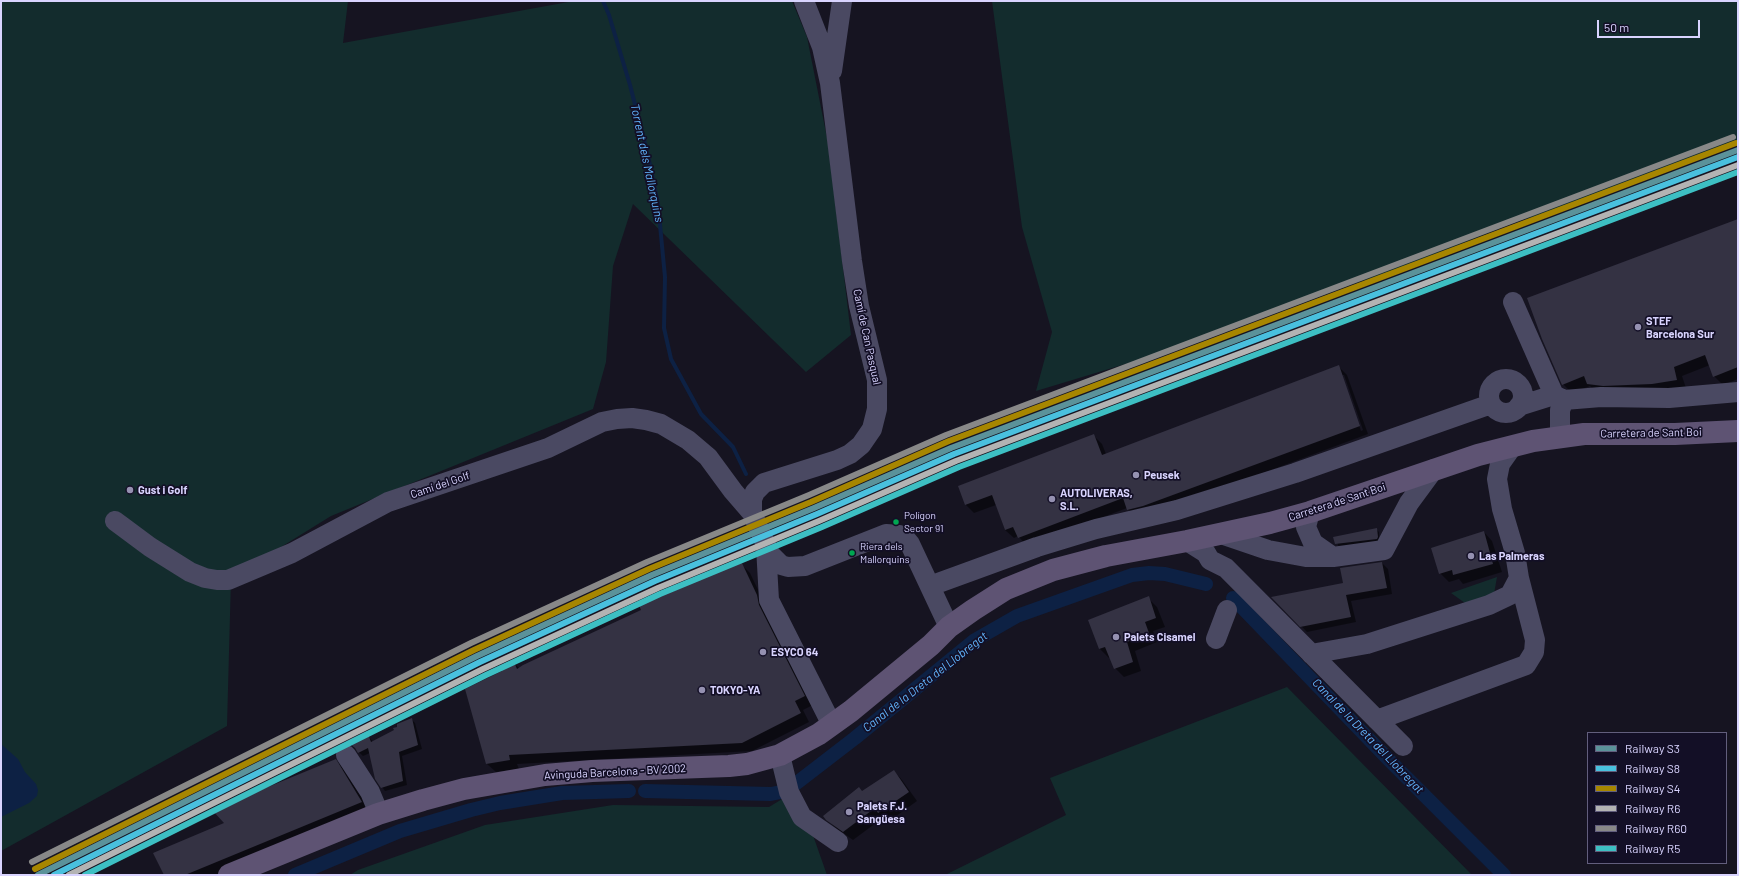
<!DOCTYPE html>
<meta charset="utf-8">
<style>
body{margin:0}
#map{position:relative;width:1739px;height:876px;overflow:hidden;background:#161421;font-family:Barlow,sans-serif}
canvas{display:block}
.frame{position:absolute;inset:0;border:2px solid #d9d4ff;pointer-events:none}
.legend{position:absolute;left:1587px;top:732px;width:140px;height:132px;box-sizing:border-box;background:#130f26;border:1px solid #625e7d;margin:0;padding:5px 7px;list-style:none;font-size:12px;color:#d9d4ff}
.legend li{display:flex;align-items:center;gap:8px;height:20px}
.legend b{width:20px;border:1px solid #625e7d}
.scale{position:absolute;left:1597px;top:20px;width:103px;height:18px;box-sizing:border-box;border:2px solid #d9d4ff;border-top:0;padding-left:5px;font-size:12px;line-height:14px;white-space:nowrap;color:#d9d4ff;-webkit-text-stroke:3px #130f26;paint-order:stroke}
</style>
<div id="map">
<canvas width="1739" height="876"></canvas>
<div class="frame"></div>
<ul class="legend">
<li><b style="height:5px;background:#5b929a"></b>Railway S3</li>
<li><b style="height:5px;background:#49c0de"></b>Railway S8</li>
<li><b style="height:5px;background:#a78600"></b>Railway S4</li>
<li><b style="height:5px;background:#b3b3b3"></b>Railway R6</li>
<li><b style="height:5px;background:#888"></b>Railway R60</li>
<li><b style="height:5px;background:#3dbfc3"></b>Railway R5</li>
</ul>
<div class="scale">50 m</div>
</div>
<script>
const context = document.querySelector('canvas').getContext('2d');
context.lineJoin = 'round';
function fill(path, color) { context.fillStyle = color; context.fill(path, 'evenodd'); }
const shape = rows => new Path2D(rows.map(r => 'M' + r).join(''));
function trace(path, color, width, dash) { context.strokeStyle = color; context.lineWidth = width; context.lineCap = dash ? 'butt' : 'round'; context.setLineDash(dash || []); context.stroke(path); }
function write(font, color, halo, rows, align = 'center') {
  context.font = font + ' Barlow,sans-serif'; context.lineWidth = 3.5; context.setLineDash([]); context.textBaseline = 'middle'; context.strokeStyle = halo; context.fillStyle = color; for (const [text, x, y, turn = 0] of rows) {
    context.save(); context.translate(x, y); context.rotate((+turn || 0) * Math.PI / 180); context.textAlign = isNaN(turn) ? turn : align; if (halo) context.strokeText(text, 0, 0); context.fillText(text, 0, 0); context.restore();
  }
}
fill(shape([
 [1,1,348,1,343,43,574,1,792,1,807,37,828,143,851,335,806,372,633,204,613,266,606,362,593,409,331,516,231,578,227,726,1,851],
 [992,1,1738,1,1738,142,1595,194,1556,211,1521,220,1387,273,1353,284,1276,313,1236,325,1195,343,1036,391,1052,332,1022,227],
 [1497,577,1494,594,1465,603,1451,593],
 [1287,687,1472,875,945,875,1066,815,1050,778],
 [797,790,827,875,350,875,358,870,485,825,613,805,769,807]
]), '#132c2d');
fill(shape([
 [1,744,18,759,25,772,36,784,38,790,37,796,29,803,1,817]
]), '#0d2144');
fill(shape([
 [1738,220,1738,379,1723,385,1714,376,1710,365,1682,376,1686,388,1597,393,1590,386,1572,393,1563,384],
 [1339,367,1347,375,1368,434,1166,509,1136,518,1127,508,1027,546,1018,536,1014,538,1005,530,996,505,974,513,966,505,959,486,1094,436,1102,444,1106,454],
 [1342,375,1344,375,1363,430,1361,431],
 [1376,529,1379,532,1379,542,1339,547,1335,538],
 [1484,532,1492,541,1502,572,1463,584,1459,579,1449,582,1440,573],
 [1382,563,1388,569,1392,594,1351,601,1356,622,1307,632,1273,597,1344,584],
 [741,564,750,573,813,705,803,710,809,722,752,751,517,764,519,769,496,772,487,764,503,671,514,663,520,669],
 [1148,598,1157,607,1165,627,1153,631,1157,642,1135,651,1141,671,1124,677,1115,668,1110,657,1109,658,1100,649,1089,620],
 [411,719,415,723,422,749,402,756,407,785,385,791,382,787,370,753,363,756,348,742,366,733,373,742,395,730],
 [335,760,344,769,370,811,216,875,165,875,226,824],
 [894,771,902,780,917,801,888,822,884,817,853,840,836,828,827,819,862,792]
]), '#0007');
trace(shape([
 [603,1,609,15,630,85,647,151,658,204,665,277,664,328,671,359,701,414,733,447,746,474]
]), '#0d2144', 4);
trace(shape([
 [1233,598,1389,760,1504,875],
 [794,785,855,738,975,640,1017,616,1132,575,1149,573,1165,574,1206,584],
 [645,791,771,794,781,792],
 [295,875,400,831,471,810,500,803,562,793,629,791]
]), '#0d2144', 14);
fill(shape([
 [1738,219,1738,367,1713,377,1705,355,1674,367,1677,380,1652,384,1603,386,1587,384,1584,376,1562,385,1542,339,1527,298],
 [1339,365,1360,426,1143,506,1127,510,1123,498,1018,538,1013,527,1005,530,992,495,965,505,958,486,1094,434,1102,455],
 [1377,528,1378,537,1377,539,1335,544,1333,537],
 [1484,531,1493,564,1453,575,1452,570,1439,574,1431,548],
 [1382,562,1387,588,1346,595,1351,617,1300,627,1271,597,1343,583,1340,568],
 [742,563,757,595,759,605,805,696,795,701,801,713,742,743,509,755,510,760,486,764,465,689,502,671,502,668,514,662,517,669,523,665,641,610,639,605,704,575],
 [1149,596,1156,618,1145,622,1149,633,1127,642,1133,662,1114,669,1105,647,1099,649,1088,620],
 [412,718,418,745,399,752,403,781,381,788,375,779,368,748,358,753,355,748,346,741,367,731,371,742,394,730,393,728,397,727,397,724],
 [336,759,362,802,185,875,164,875,153,853,224,823,212,810],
 [894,770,909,792,878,813,875,808,843,832,826,820,823,816,859,787,862,791]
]), '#343243');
trace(shape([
 [804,1,822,47,830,83,852,261,859,306,877,380,877,409,872,429,861,445,850,454,837,460,764,483,755,492,752,499,752,513,770,554,781,565,788,567,805,566,886,534,899,535,905,538,910,544,949,627],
 [832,71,842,1],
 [1513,302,1554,395,1564,400],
 '1489 396a17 17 0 1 1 34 0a17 17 0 1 1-34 0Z',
 [1519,406,1554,395],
 [1560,437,1560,410,1564,400,1601,397,1669,398,1738,392],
 [1310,512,1306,527,1313,543,1333,557],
 [115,521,150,547,190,572,205,578,217,580,228,580,292,553,388,502,548,448,602,422,617,419,632,418,646,420,661,424,688,440,708,457,733,491,752,513],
 [1221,534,1268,550,1306,557,1333,557,1384,550,1409,503,1434,469],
 [1187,541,1206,553,1210,560,1226,568,1403,746],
 [766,547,769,600,832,725],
 [930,586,1037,547,1096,529,1177,510,1295,473,1491,404],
 [1216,639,1227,610],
 [1311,654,1367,644,1489,605,1510,595,1519,578],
 [1377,720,1526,665,1534,652,1535,640,1519,578,1515,553,1502,509,1497,479,1500,464,1512,447],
 [346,755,370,792,375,804,378,814],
 [780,755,789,792,802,817,838,842]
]), '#4a4962', 20);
trace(shape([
 [229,875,378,814,423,800,464,789,545,775,592,771,729,766,747,764,780,755,819,734,851,711,931,645,949,627,973,610,1006,589,1053,570,1106,556,1187,541,1270,523,1310,512,1478,455,1533,441,1584,434,1675,434,1738,431]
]), '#5e5373', 22);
trace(shape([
 [38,875,477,656,652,575,814,508,951,448,1738,150]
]), '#5b929a', 6);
trace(shape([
 [54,875,480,662,655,581,817,514,954,454,1738,157]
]), '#49c0de', 6);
trace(shape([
 [35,869,474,650,649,569,811,502,949,441,1736,143]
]), '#a78600', 6);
trace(shape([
 [69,875,483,669,658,588,819,521,956,461,1738,165]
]), '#b3b3b3', 6);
trace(shape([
 [32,862,471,643,647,562,809,495,946,435,1733,137]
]), '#888', 6);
trace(shape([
 [85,875,486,675,660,594,822,527,959,467,1738,172]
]), '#3dbfc3', 6);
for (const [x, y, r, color] of [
 [1638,327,4,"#9591b1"],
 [1136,475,4,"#9591b1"],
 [130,490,4,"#9591b1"],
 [1052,499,4,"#9591b1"],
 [896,522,3.5,"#00a651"],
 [852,553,3.5,"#00a651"],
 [1471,556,4,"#9591b1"],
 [1116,637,4,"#9591b1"],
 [763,652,4,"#9591b1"],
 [702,690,4,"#9591b1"],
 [849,812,4,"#9591b1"]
]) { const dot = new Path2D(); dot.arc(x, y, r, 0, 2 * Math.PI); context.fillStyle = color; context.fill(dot); trace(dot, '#130f26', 1.5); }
write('10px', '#d9d4ff', '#130f26', [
 ["Polígon",904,516],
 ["Sector 91",904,529],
 ["Riera dels",860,547],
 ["Mallorquins",860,560]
], 'left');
write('bold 11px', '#d9d4ff', '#130f26', [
 ["STEF",1646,321],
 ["Barcelona Sur",1646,334],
 ["Peusek",1144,475],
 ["Gust i Golf",138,490],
 ["AUTOLIVERAS,",1060,493],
 ["S.L.",1060,506],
 ["Las Palmeras",1479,556],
 ["Palets Cisamel",1124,637],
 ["ESYCO 64",771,652],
 ["TOKYO-YA",710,690],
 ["Palets F.J.",857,806],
 ["Sangüesa",857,819]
], 'left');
write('11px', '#d9d4ff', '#130f26', [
 ["Camí de Can Pasqual",867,337,78],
 ["Carretera de Sant Boi",1651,433,-1],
 ["Camí del Golf",440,485,-19],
 ["Carretera de Sant Boi",1337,502,-18],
 ["Avinguda Barcelona - BV 2002",615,772,-3]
]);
write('italic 12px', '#62b6ff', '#130f26', [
 ["Torrent dels Mallorquins",647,163,78],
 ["Canal de la Dreta del Llobregat",925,682,-38],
 ["Canal de la Dreta del Llobregat",1368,736,46]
]);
</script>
